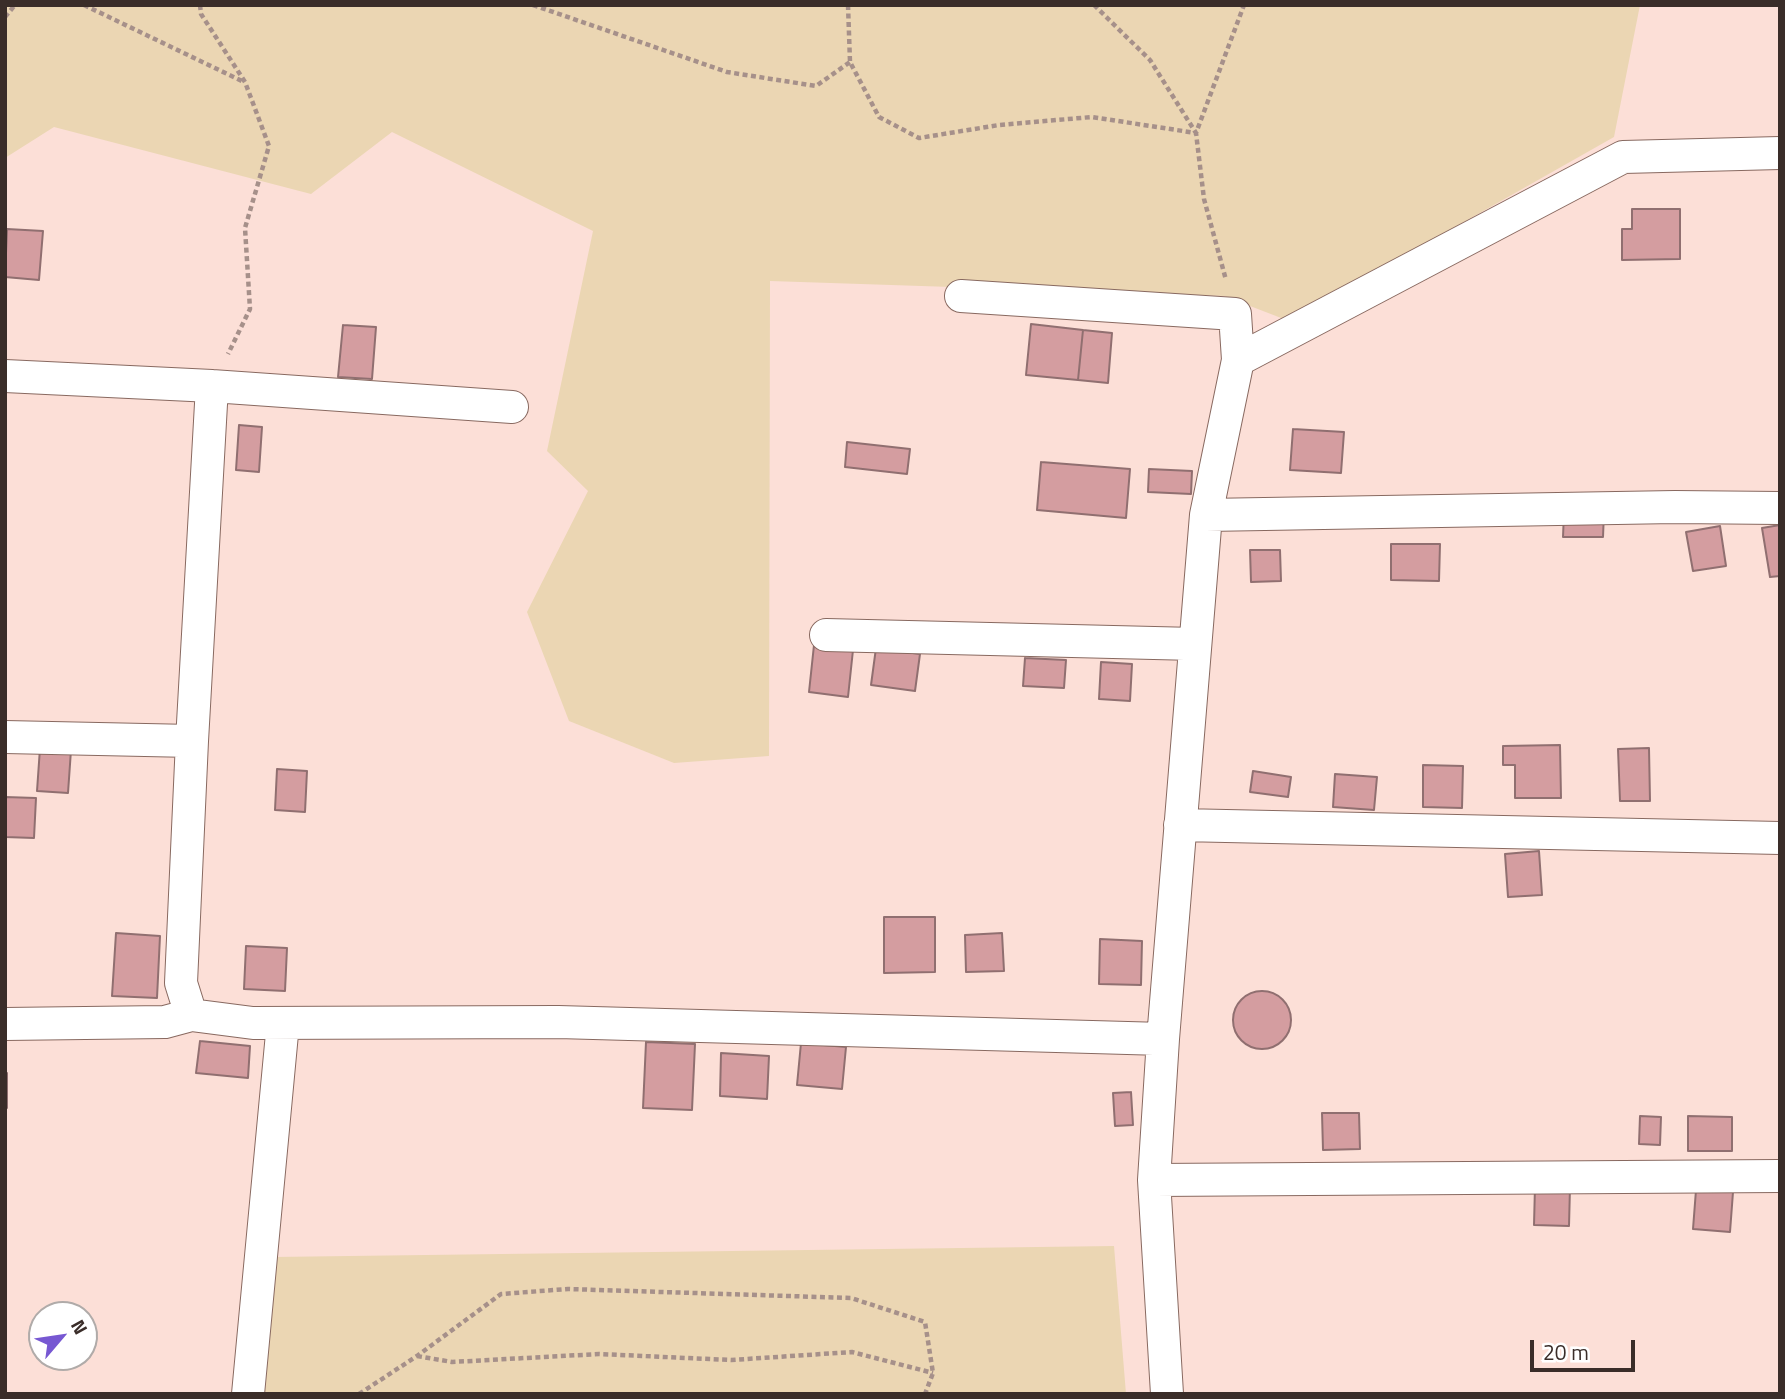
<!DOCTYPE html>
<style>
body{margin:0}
#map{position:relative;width:1785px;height:1399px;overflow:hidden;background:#fcdfd7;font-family:"Titillium Web",sans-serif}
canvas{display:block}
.frame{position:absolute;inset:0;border:7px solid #3a2d29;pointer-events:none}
.north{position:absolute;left:28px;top:1301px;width:70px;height:70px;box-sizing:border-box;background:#fff;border:2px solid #b0aba9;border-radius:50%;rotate:61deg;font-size:19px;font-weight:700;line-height:28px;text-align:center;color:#3a2d29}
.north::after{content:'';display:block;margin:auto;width:24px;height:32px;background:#7758d2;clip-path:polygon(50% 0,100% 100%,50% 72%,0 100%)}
.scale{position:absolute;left:1530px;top:1340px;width:105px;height:32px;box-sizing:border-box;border:4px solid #3a2d29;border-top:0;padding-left:9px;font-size:21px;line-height:24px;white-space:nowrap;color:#3a2d29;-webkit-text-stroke:5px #fff;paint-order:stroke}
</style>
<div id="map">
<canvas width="1785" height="1399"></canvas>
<div class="frame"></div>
<div class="north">N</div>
<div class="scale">20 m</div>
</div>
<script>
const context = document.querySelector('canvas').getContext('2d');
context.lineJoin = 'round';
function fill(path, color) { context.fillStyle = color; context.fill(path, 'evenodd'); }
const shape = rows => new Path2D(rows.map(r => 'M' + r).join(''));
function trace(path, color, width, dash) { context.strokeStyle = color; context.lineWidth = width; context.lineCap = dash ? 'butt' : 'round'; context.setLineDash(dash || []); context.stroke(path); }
fill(shape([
 [5,5,1640,5,1614,137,1289,321,1224,296,770,281,769,756,674,763,569,721,527,612,588,491,547,451,593,231,392,132,311,194,54,127,5,158],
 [1114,1246,1126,1394,258,1394,273,1257]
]), '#ebd6b3');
const building = shape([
 [1632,209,1680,209,1680,259,1622,260,1622,229,1632,229,1632,209],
 [7,229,43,231,39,280,5,277,7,229],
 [1031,324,1083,330,1078,380,1026,375,1031,324],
 [343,325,376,327,372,379,338,377,343,325],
 [1083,330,1112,333,1108,383,1078,380,1083,330],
 [239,425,262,427,259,472,236,470,239,425],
 [1293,429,1344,432,1341,473,1290,470,1293,429],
 [847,442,910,449,907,474,845,467,847,442],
 [1041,462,1130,469,1126,518,1037,510,1041,462],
 [1149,469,1192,471,1191,494,1148,492,1149,469],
 [1564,512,1604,512,1603,537,1563,537,1564,512],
 [1780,525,1780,576,1770,577,1762,528,1780,525],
 [1720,526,1726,566,1693,571,1686,532,1720,526],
 [1391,544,1440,544,1439,581,1391,580,1391,544],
 [1250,550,1280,550,1281,581,1251,582,1250,550],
 [814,645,853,650,848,697,809,692,814,645],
 [876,648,920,654,915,691,871,685,876,648],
 [1025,658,1066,660,1064,688,1023,686,1025,658],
 [1101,662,1132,664,1130,701,1099,699,1101,662],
 [1560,745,1561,798,1515,798,1515,765,1503,765,1503,746,1560,745],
 [40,748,71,750,68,793,37,791,40,748],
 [1649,748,1650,801,1620,801,1618,749,1649,748],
 [1423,765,1463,766,1462,808,1423,807,1423,765],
 [277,769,307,771,305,812,275,810,277,769],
 [1253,771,1291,777,1288,797,1250,792,1253,771],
 [1335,774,1377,777,1374,810,1333,807,1335,774],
 [5,797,36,798,34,838,5,837,5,797],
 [1539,851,1542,895,1508,897,1505,854,1539,851],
 [884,917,935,917,935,972,884,973,884,917],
 [116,933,160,936,157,998,112,996,116,933],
 [1002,933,1004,971,966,972,965,935,1002,933],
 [1100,939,1142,941,1141,985,1099,984,1100,939],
 [246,946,287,948,285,991,244,989,246,946],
 '1233 1020a29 29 0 1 1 58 0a29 29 0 1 1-58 0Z',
 [200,1041,250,1046,248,1078,196,1073,200,1041],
 [646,1042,695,1044,692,1110,643,1108,646,1042],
 [801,1043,846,1047,842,1089,797,1085,801,1043],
 [721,1053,769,1056,767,1099,720,1096,721,1053],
 [5,1073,7,1073,7,1108,5,1108,5,1073],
 [1131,1092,1133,1125,1115,1126,1113,1093,1131,1092],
 [1322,1113,1359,1113,1360,1149,1323,1150,1322,1113],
 [1640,1116,1661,1117,1660,1145,1639,1144,1640,1116],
 [1688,1116,1732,1117,1732,1151,1688,1151,1688,1116],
 [1535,1186,1570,1187,1569,1226,1534,1225,1535,1186],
 [1696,1190,1733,1192,1730,1232,1693,1229,1696,1190]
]);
fill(building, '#d49da0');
trace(building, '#906f70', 2);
const street = shape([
 [961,296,1235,314,1238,360],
 [5,376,212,386,512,407],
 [212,386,192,741,181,983,191,1015,253,1023,558,1022,1163,1039],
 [1206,515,1675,507,1780,508],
 [826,635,1195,644],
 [5,737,192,741],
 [1180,825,1780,838],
 [5,1024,165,1022,191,1015],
 [1154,1180,1780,1176],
 [248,1394,283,1023],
 [1167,1394,1154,1180,1163,1039,1206,515,1238,360,1623,157,1780,153]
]);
trace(street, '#886960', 34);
trace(shape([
 [84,5,244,82],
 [200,5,201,14,245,82,269,146,245,228,250,309,228,354],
 [533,5,727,72,816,86,850,62],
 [848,5,850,62,879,117,919,138,999,125,1092,117,1196,133,1204,199,1226,280],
 [1094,5,1150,60,1196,133,1244,5],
 [5,17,15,5],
 [417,1356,452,1362,599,1354,731,1360,852,1352,933,1373],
 [359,1394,417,1356,501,1294,568,1289,851,1298,925,1322,933,1373,925,1394]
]), '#a6908a', 4.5, [5, 3.5]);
trace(street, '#fff', 32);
</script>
